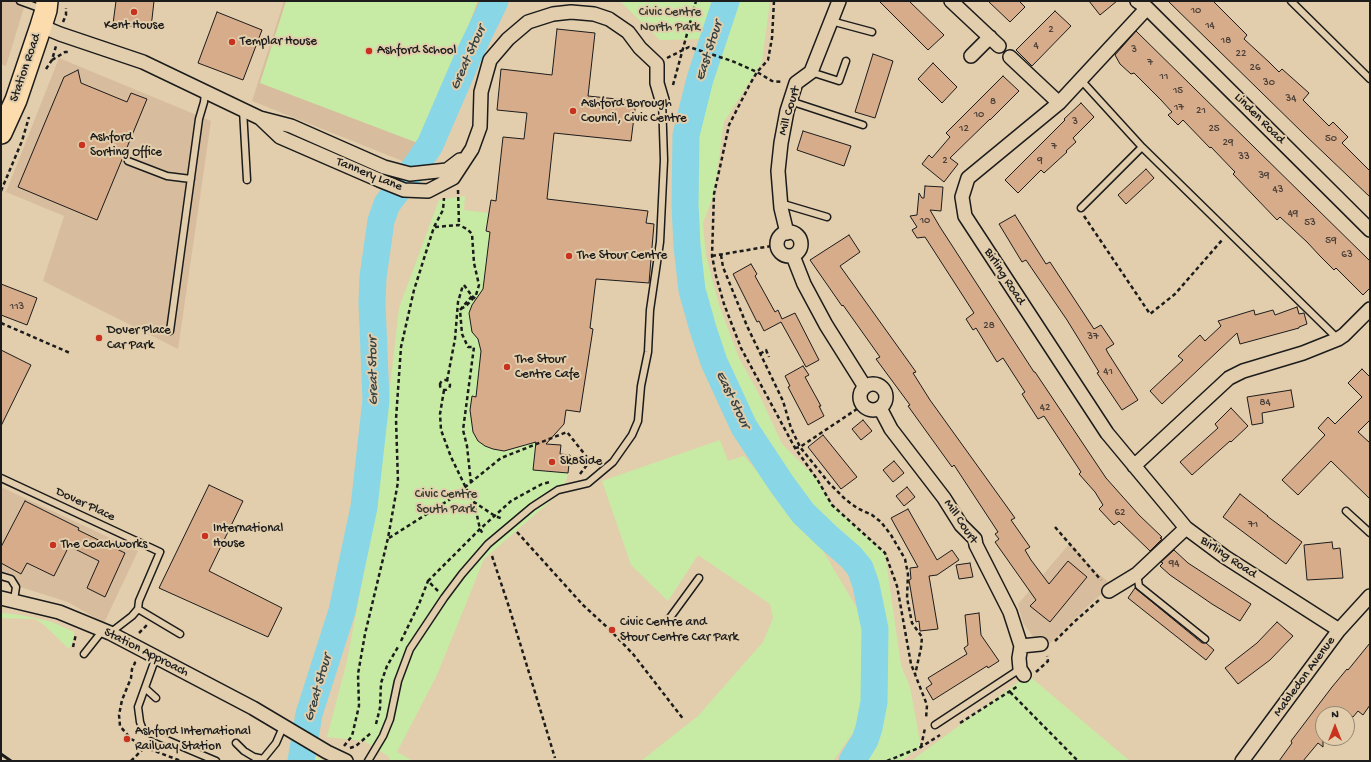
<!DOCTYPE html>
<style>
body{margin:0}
#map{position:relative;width:1371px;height:762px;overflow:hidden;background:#e2ceac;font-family:"Gochi Hand",sans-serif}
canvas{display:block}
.frame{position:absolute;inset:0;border:2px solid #1c1c1c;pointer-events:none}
.north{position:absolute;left:1315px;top:706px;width:40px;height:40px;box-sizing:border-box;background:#e2ceac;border:1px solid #938772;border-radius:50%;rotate:0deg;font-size:11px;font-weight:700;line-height:16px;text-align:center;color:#1c1c1c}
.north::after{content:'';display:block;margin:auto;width:14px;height:18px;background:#c8321e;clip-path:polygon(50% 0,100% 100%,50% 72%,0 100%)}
</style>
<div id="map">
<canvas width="1371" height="762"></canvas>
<div class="frame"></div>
<div class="north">N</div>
</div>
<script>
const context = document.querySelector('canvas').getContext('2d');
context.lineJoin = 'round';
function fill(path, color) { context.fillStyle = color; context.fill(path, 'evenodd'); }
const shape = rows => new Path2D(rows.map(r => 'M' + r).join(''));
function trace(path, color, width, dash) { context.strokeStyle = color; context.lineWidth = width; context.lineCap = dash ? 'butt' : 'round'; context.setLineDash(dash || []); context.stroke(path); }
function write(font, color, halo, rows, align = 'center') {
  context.font = font + ' "Gochi Hand",sans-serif'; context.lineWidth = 4; context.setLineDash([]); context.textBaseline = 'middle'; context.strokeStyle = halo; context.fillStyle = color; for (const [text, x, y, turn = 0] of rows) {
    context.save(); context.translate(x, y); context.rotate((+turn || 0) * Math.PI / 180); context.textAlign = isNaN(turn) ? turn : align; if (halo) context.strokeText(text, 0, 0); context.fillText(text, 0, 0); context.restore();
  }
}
fill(shape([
 [1,1,26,1,6,66,1,64],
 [284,1,494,1,415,166,252,101],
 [59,58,211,121,178,349,43,281,64,216,6,192],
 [1,487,138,551,104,623,68,602,1,581],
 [1070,543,1093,569,1112,585,1089,605,1043,650,1023,623,1018,604]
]), '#d7bd9d');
fill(shape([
 [286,1,478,1,423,145,260,83],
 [620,1,719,1,706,39,660,40],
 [727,1,770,1,762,62,724,122,714,194,703,223,706,256,719,305,739,358,759,394,782,444,817,479,832,505,885,553,901,666,910,687,921,747,901,761,849,761,869,728,875,629,851,557,803,513,762,453,719,375,690,268,686,142,700,79],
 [465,196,464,210,489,213,486,231,490,232,483,289,472,305,469,313,472,332,478,339,481,351,476,397,473,396,470,410,473,432,478,441,485,446,493,449,504,451,522,447,536,434,533,470,568,473,564,489,484,559,437,675,397,752,413,761,391,761,388,756,364,741,327,737,346,665,376,511,399,308,439,200],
 [720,440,728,461,744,456,820,546,864,620,870,666,863,719,833,761,641,761,698,716,763,642,773,618,770,604,698,555,668,601,631,565,602,481],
 [1,613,21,615,52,622,74,632,74,639,69,649,43,624,35,619,1,618],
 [1028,675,1130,761,911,761],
 [294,746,324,761,291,761,295,753,290,752]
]), '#c7eba5');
trace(shape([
 [726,1,700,79,686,135,685,205,687,246,692,290,703,329,714,362,744,427,781,483,803,513,828,537,851,557,860,568,866,585,875,629,874,702,869,728,865,740,852,761],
 [301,761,309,714,342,611,364,507,376,400,372,303,373,277,381,221,387,204,416,166,430,145,468,57,495,1]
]), '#88d6e6', 27);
const building = shape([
 [116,1,154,1,151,28,113,24,116,1],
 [879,1,909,1,944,35,928,50,879,1],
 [988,1,1019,1,1025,7,1010,22,988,1],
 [1089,1,1117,1,1100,15,1089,1],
 [1168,1,1213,1,1247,35,1244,39,1269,62,1279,72,1282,69,1309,93,1303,100,1329,126,1333,122,1348,137,1342,143,1370,171,1370,197,1306,136,1168,1],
 [1055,11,1071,26,1032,66,1016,50,1055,11],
 [217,12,262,30,243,80,198,63,217,12],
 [557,29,595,33,588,96,636,101,631,141,554,133,547,199,648,211,646,223,654,224,649,283,596,279,590,328,593,329,580,412,566,410,564,424,546,444,561,445,560,454,570,455,568,473,533,470,536,442,504,451,493,449,485,446,478,441,473,432,470,410,472,396,476,397,481,351,478,339,472,332,469,313,472,305,483,289,490,232,486,231,491,200,496,201,503,137,524,139,527,113,497,110,501,69,552,75,557,29],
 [1136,31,1370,261,1370,288,1363,295,1336,268,1334,270,1320,256,1307,242,1280,217,1277,220,1233,174,1235,172,1211,147,1210,148,1183,120,1178,125,1168,115,1172,112,1161,100,1134,73,1131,74,1120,64,1115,55,1136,31],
 [873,54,893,61,875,118,855,112,873,54],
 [933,63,957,87,942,103,918,79,933,63],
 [78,70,81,83,127,102,131,93,147,99,97,220,18,187,64,77,78,70],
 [1003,76,1019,91,990,120,990,119,950,158,958,164,944,182,922,164,929,155,932,158,950,137,946,133,1003,76],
 [1081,103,1094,117,1073,138,1076,142,1066,151,1067,152,1044,173,1041,170,1018,193,1005,180,1065,120,1064,119,1081,103],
 [803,131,851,146,844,166,797,150,803,131],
 [1146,169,1154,178,1126,204,1118,195,1146,169],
 [925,186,943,187,941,211,930,210,940,227,1034,372,1035,372,1106,478,1139,515,1162,537,1160,538,1162,539,1150,551,1119,521,1114,525,1099,509,1103,505,1095,492,1079,474,1081,472,1079,469,1044,416,1038,419,1022,394,1025,392,1003,358,997,362,976,328,973,330,966,319,974,313,925,237,917,238,912,230,917,227,910,216,917,215,919,193,922,198,924,198,925,186],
 [1015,215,1046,264,1050,262,1094,329,1101,325,1114,344,1106,349,1108,353,1138,400,1122,410,1097,373,1099,372,1067,320,1026,260,1022,262,999,224,1015,215],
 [849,235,860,252,840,266,916,372,913,373,930,400,1015,518,1011,520,1030,547,1025,550,1031,560,1049,584,1068,561,1087,577,1050,622,1030,606,1036,600,995,542,999,539,995,534,998,532,954,465,952,467,908,406,910,405,876,359,880,357,843,305,842,306,810,260,849,235],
 [751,264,757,274,755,276,775,312,778,310,782,319,795,313,819,360,806,367,781,322,764,331,759,321,757,322,733,274,751,264],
 [1,284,37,298,27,325,1,315,1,284],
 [1297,307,1299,314,1304,313,1307,324,1299,327,1299,328,1240,344,1237,333,1162,404,1150,391,1183,360,1178,356,1200,335,1205,341,1221,326,1218,321,1254,310,1255,315,1273,310,1275,315,1297,307],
 [1,350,31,365,1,426,1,350],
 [803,366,809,375,805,377,821,406,819,406,824,416,808,425,788,387,790,386,785,376,803,366],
 [1362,369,1370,377,1370,420,1358,432,1370,443,1370,499,1331,461,1298,495,1282,480,1325,435,1318,428,1328,417,1335,424,1362,397,1348,383,1362,369],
 [1291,390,1294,407,1262,413,1263,423,1252,425,1247,397,1291,390],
 [1231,408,1248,426,1231,442,1230,441,1192,475,1180,462,1218,428,1215,424,1231,408],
 [863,420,872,431,861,440,852,429,863,420],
 [823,435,857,477,841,489,808,447,823,435],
 [894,461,904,473,893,482,883,470,894,461],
 [209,485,243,501,209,571,282,608,268,637,159,588,209,485],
 [907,487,915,497,904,506,896,496,907,487],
 [1240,494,1268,516,1267,516,1302,542,1286,564,1223,517,1240,494],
 [25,501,79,528,78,530,125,553,105,597,87,588,99,561,69,546,54,576,27,563,21,574,1,563,1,547,25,501],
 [908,509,937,560,952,550,959,560,937,575,929,576,938,629,920,631,919,621,916,622,909,580,911,579,910,568,918,567,891,518,908,509],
 [1332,542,1333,549,1340,548,1343,578,1307,580,1304,545,1332,542],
 [1174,550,1188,563,1251,604,1240,621,1212,604,1170,575,1160,566,1163,563,1161,562,1174,550],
 [970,563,973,577,959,579,956,565,970,563],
 [1135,588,1202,643,1206,643,1214,650,1206,660,1128,598,1135,588],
 [979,613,981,635,999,661,988,668,987,666,933,700,926,688,932,684,928,678,967,654,964,648,968,645,965,615,979,613],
 [1277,622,1293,636,1270,660,1238,684,1225,668,1257,643,1277,622],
 [1370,643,1370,705,1363,715,1358,711,1353,717,1349,714,1323,714,1323,747,1318,743,1303,761,1279,761,1292,743,1291,741,1332,687,1347,669,1348,670,1370,643]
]);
fill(building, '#d7ac8b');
trace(building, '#1c1c1c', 1);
const lane = shape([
 [20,1,42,9],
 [1291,1,1370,79],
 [831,21,872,32],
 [811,72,839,81,846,61],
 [1080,79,1142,147,1081,208],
 [790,101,863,125],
 [243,110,247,180],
 [1142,147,1338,339],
 [128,161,167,176,191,179],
 [780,203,827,217],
 [170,331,199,119,204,102,205,93],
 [1,478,160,552,139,601,138,609,180,634],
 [1346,511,1370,533],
 [1137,574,1139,586,1205,639],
 [1,576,11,579,16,587,14,600],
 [669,619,699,578],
 [110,633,132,616,138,609],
 [84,654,103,630],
 [156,657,138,707,140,722,143,730,216,761],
 [145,688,156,698],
 [935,725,1020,669],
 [236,743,244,751,254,757,263,759],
 [260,761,263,759,276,743,283,727],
 [368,761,383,736,390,719,398,681,410,649,444,598,462,574,488,544,532,507,558,490,588,483,613,462,632,435,638,421,641,386,648,352,650,310,660,242,664,160,662,100]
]);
const street = shape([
 [951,1,999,46],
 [1137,1,1147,8,1370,230],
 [1147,8,1059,103,968,178,962,197,965,216,1107,433,1186,528,1225,557,1339,630],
 [41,26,60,34,143,62,260,118,291,126,384,167,410,174,447,170,460,160],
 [971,56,990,37],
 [1010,57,1059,103],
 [260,118,280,137,379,180,404,190,428,191,453,178,472,149,480,127,481,92,490,60,508,39,528,22,553,14,571,12,594,14,609,19,628,32,640,48,657,64,657,83,662,100],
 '777 244a12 12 0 1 1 24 0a12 12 0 1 1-24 0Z',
 [787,233,781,208,778,171,781,143,787,111,796,83,811,72,839,1],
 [793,256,804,284,826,325,865,387],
 '860 397a13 13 0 1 1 26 0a13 13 0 1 1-26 0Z',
 [880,408,891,429,944,498,961,525,975,539,976,545,1010,612,1021,646,1019,658,1020,669,1024,675],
 [1134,466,1229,378,1243,371,1303,353,1338,339,1344,335,1370,309],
 [1109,591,1137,574,1186,528],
 [1,598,59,612,110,633,253,708,327,752,346,761],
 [1021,646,1041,644],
 [1242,761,1339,630,1370,596]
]);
const primary = shape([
 [1,133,16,100,41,26,46,10,47,1]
]);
trace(lane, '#1c1c1c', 9);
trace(street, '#1c1c1c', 16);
trace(primary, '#1c1c1c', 24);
trace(shape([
 [774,1,772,38,768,60,757,72,749,86,729,125,722,158,714,194,712,256,716,276,724,304,741,348,795,448,817,479,832,505,885,553,897,586,911,664,927,705,926,719],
 [63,22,66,15,66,8],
 [667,58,689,47,732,61,757,72,772,81,783,82],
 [52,60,65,52,68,52],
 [46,69,52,60,56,46],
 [673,85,696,1],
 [458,190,459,225],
 [1,191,22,141,29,117],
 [1084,216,1150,314,1175,294,1223,239],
 [435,227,459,225,467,229,472,234,474,263,479,285,476,295,467,305,461,309],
 [721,255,723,267,747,326,783,401,791,428,800,447,829,483,845,499,857,508,872,515,881,522,891,535,905,559,908,574,907,598,912,623,922,637,921,648,915,675],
 [712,256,777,245],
 [464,285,472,296,460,310,462,334,468,347,474,347,463,430,467,446,471,483],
 [1,323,70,353],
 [760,354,766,350,769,357],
 '440 385a5 5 0 1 1 10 0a5 5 0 1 1-10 0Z',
 [447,381,455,339,458,302,463,285],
 [444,390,440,414,441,430,451,457,466,488,474,502,495,516,503,519],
 [795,448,800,447,863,405],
 [580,474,590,461,598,461],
 [474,502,480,529,483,534],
 [1055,527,1101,580],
 [517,532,583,605,609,629,633,654,684,720],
 [389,538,449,500,501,458,567,432,590,461],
 [492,556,509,607,555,758],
 [438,591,428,581,480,529,511,501,542,484,550,482],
 [139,633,147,625],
 [401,641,419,604,428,581],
 [1055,641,1074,622,1099,600],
 [73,647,76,634],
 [134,662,135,663,132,669,131,678,122,700,119,715,120,726,131,739,152,750,181,761],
 [1036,672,1048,661,1047,656],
 [1010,692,1078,761],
 [960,723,1018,686],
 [376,724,380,708,381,683,387,666,398,647],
 [344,746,352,736,359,706,358,674,365,634,388,538,398,482,396,419,401,347,414,290,434,227,443,210,444,198],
 [921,747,925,728],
 [350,748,356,746,372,732],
 [131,761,145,747],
 [887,761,921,747,940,735]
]), '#1c1c1c', 2.5, [4, 3]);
trace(lane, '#e2ceac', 6);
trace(street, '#e2ceac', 13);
trace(primary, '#fcdcac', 21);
trace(shape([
 [1,754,11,761]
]), '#1c1c1c', 3);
trace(shape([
 [472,296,476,299]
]), '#1c1c1c', 2.5, [4, 3]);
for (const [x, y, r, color] of [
 [134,12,4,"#c8321e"],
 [232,42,4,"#c8321e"],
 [369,51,4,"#c8321e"],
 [573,111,4,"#c8321e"],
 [82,145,4,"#c8321e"],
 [569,256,4,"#c8321e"],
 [99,338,4,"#c8321e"],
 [507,367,4,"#c8321e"],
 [552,462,4,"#c8321e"],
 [205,536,4,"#c8321e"],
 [53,545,4,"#c8321e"],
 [612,630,4,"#c8321e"],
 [127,739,4,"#c8321e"]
]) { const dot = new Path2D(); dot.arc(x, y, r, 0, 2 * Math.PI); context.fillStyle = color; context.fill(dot); trace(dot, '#e2ceac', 1.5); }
write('11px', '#4b4038', null, [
 ["10",1196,11],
 ["14",1210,26],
 ["2",1051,30],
 ["18",1226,41],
 ["4",1036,46],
 ["3",1134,50],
 ["22",1241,54],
 ["7",1150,63],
 ["26",1255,68],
 ["11",1164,77],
 ["30",1269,83],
 ["15",1178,91],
 ["34",1291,99],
 ["8",993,102],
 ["17",1179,108],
 ["21",1201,111],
 ["10",979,115],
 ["3",1075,122],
 ["12",964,129],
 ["25",1214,129],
 ["50",1331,139],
 ["29",1228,143],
 ["7",1054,147],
 ["33",1244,157],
 ["2",945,161],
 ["9",1040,161],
 ["39",1264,176],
 ["43",1278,190],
 ["49",1293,214],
 ["10",925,221],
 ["53",1310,223],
 ["59",1331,241],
 ["63",1347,255],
 ["113",17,307],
 ["28",989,326],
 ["37",1093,337],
 ["41",1108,372],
 ["84",1265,403],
 ["42",1045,408],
 ["62",1120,513],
 ["71",1253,525],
 ["94",1174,564]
]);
write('13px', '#363b31', '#e2ceac', [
 ["Civic Centre",670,13],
 ["North Park",670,28],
 ["Civic Centre",446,495],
 ["South Park",446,510]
]);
write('13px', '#1c1c1c', '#e2ceac', [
 ["Kent House",134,26,"center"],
 ["Templar House",240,42],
 ["Ashford School",377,51],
 ["Ashford Borough",581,104],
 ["Council, Civic Centre",581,119],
 ["Ashford",90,138],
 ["Sorting Office",90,153],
 ["The Stour Centre",577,256],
 ["Dover Place",107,331],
 ["Car Park",107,346],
 ["The Stour",515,360],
 ["Centre Cafe",515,375],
 ["Sk8Side",560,462],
 ["International",213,529],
 ["House",213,544],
 ["The Coachworks",61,545],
 ["Civic Centre and",620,623],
 ["Stour Centre Car Park",620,638],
 ["Ashford International",135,732],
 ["Railway Station",135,747]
], 'left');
write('13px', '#1c1c1c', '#e2ceac', [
 ["Station Road",26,68,-71],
 ["Mill Court",790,111,-74],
 ["Linden Road",1259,119,45],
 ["Tannery Lane",369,175,22],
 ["Birling Road",1004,277,57],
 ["Dover Place",85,505,25],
 ["Mill Court",960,522,56],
 ["Birling Road",1228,558,34],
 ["Station Approach",146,653,27],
 ["Mabledon Avenue",1305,677,-54]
]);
write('italic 14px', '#324144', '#e2ceac', [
 ["East Stour",710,51,-72],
 ["Great Stour",469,58,-66],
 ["Great Stour",374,371,-91],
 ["East Stour",732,400,64],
 ["Great Stour",319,688,-74]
]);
</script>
